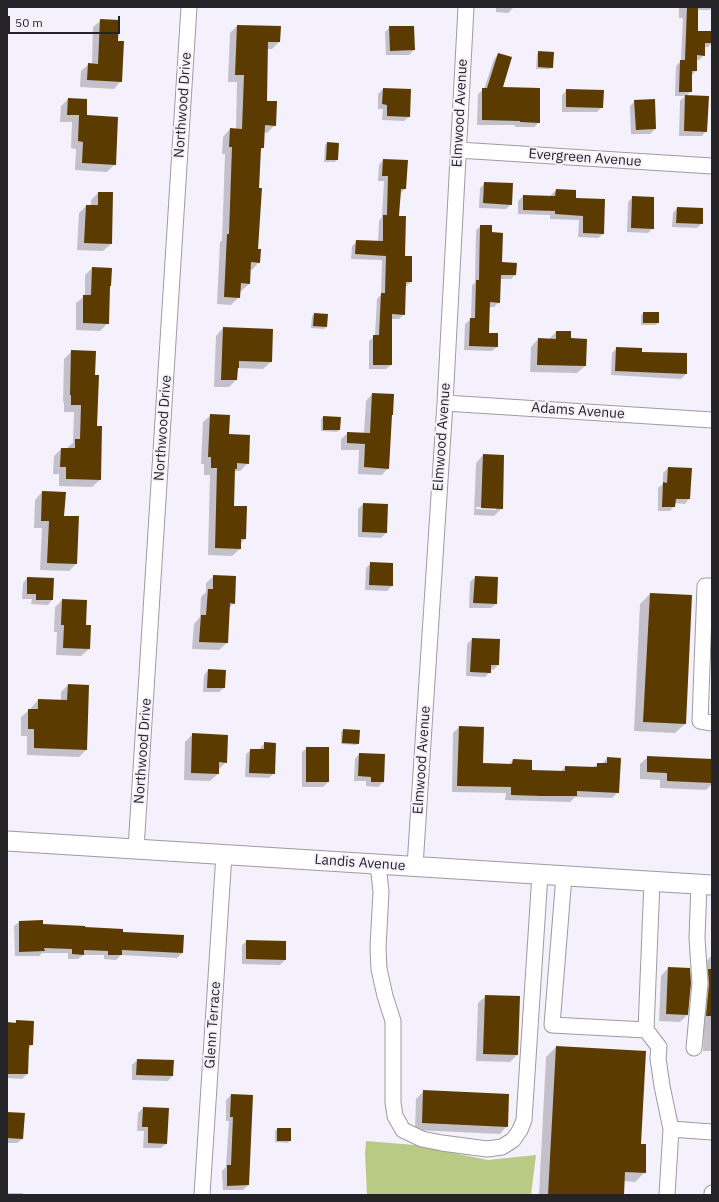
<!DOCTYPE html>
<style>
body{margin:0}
#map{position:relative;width:719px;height:1202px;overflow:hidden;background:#f5f1fc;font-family:"IBM Plex Sans",sans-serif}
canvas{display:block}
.frame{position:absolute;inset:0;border:8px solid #242327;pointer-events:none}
.scale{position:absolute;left:8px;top:16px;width:112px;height:18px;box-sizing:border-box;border:2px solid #242327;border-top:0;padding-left:5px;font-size:12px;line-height:14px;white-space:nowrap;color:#242327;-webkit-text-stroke:3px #f5f1fc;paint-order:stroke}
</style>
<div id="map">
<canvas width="719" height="1202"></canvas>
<div class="frame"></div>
<div class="scale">50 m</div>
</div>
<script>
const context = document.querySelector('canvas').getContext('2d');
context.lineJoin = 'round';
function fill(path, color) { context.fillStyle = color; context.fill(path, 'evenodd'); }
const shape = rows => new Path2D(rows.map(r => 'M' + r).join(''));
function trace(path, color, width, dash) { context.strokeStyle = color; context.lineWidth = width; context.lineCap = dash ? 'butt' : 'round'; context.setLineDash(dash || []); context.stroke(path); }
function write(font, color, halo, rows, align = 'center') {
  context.font = font + ' "IBM Plex Sans",sans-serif'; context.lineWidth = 4; context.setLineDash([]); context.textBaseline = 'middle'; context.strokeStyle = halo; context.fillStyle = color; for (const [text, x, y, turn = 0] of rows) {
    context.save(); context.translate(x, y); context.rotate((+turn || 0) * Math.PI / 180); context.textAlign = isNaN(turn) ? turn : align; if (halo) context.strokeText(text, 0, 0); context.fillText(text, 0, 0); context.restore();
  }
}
fill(shape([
 [366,1141,415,1145,488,1160,536,1155,531,1195,367,1195,365,1153]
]), '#b9ca85');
fill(shape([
 [496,7,513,7,513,8,508,13,496,12],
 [679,7,712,7,710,10,697,10,697,32,712,32,712,43,708,47,704,47,704,55,699,60,696,60,696,71,691,76,691,91,686,96,706,131,702,136,679,136,680,101,685,96,675,96,676,66,681,61,683,18,679,18],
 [101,20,117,42,121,81,114,89,80,87,81,71,89,64,92,64,93,27],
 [237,26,279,42,272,49,267,49,266,101,275,125,267,133,264,132,263,147,260,151,257,250,259,262,252,270,250,269,249,284,241,291,239,291,239,297,231,305,217,304,220,242,222,241,225,154,222,154,223,137,230,129,236,129,237,82,228,82,230,33],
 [390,27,414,50,409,55,386,55,385,32],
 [539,52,552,67,550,69,536,69,537,54],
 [499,54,501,88,539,122,534,127,515,127,515,125,477,125,478,94,484,89,494,59],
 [383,89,409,117,404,121,382,120,383,109,378,109,378,94],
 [567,90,602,107,597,112,562,112,562,95],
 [68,99,85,116,115,164,107,172,75,170,76,149,71,148,72,122,60,122,61,106],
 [635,101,655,129,650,134,631,134,630,106],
 [327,143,337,160,335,162,324,162,325,145],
 [383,160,405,189,401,193,398,216,404,257,411,282,405,287,404,314,399,319,391,319,391,365,386,369,369,369,369,341,375,336,377,299,381,295,382,260,351,259,352,246,357,241,378,242,379,221,382,217,384,181,378,181,379,165],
 [485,183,511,204,506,209,479,208,480,188],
 [556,190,575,199,603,234,598,238,578,237,579,220,550,219,550,215,518,214,518,201,523,196,551,197,551,195],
 [98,193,111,244,103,251,77,250,79,213,86,206,91,206,91,200],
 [633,197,653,228,648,233,627,232,628,202],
 [677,208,702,223,697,228,672,227,673,213],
 [481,226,491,233,501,263,515,275,511,279,500,279,499,302,494,307,489,307,488,334,497,347,492,351,464,350,465,324,471,319,472,285,475,283,476,230],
 [92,268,109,287,108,323,100,331,76,330,76,303,85,296,85,275],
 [644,313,658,313,658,323,656,325,641,325,641,315],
 [314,314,326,327,324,329,311,328,312,316],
 [223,328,271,362,263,369,238,368,237,370,236,380,229,387,214,387,216,336],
 [556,332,570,339,585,366,577,373,530,372,531,347,538,339,549,339],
 [617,348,641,353,686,354,686,374,681,379,611,375,612,353],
 [72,351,94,376,100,480,92,487,59,486,59,474,53,474,54,456,61,449,68,449,68,447,73,443,74,412,64,412,64,402,63,402,64,359],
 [372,394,391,416,388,468,382,475,358,474,359,450,341,450,341,439,348,433,364,433,366,401],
 [211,415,228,434,248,463,240,471,234,471,233,507,245,539,240,544,240,549,232,556,208,555,210,475,204,475,204,464,201,464,203,422],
 [323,417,339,430,337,432,321,431,321,419],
 [483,455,502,508,494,516,474,515,476,463],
 [476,507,496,508,496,510,476,509],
 [668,468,689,499,685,504,675,503,674,506,670,511,658,511,658,488,663,484,663,473],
 [42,492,63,516,76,564,69,571,40,570,42,528,34,528,35,500],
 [363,504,386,533,381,538,358,537,358,509],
 [371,563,392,586,387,591,365,590,366,568],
 [214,576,234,603,229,608,227,643,219,650,192,649,194,624,200,617,201,597,206,592,206,583],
 [475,577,496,604,491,608,469,608,470,582],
 [27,578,52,600,48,605,31,604,32,599,22,599,23,583],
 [650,594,685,724,675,733,634,731,640,604],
 [62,600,85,626,89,649,81,656,56,655,57,632,54,632,55,607],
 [472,639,498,665,493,670,490,669,490,672,485,677,466,676,467,644],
 [208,670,224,688,219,692,203,692,204,675],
 [68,685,86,750,79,757,27,755,27,736,21,736,21,717,29,710,31,710,31,708,38,700,61,701,61,692],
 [459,727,482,764,508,765,513,760,531,771,560,772,565,767,593,768,597,764,602,764,607,758,618,792,612,798,575,797,570,802,505,800,506,793,452,792,453,733],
 [343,730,358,743,356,745,341,744,341,732],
 [193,734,226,762,218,770,218,774,210,781,184,780,185,742],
 [265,743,274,773,269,778,245,777,246,754,251,750,260,750,260,748],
 [307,748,328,782,323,787,302,787,302,752],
 [359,754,384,755,383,782,378,787,366,786,366,781,354,781,355,759],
 [648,757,712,760,712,784,706,790,660,788,660,780,640,779,640,764],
 [42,921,42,925,122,933,183,936,182,953,177,958,121,955,116,960,104,959,104,955,83,955,78,959,68,959,68,953,42,953,39,956,15,956,14,926,19,922],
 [247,941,285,960,280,965,242,964,242,945],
 [712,955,712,1051,703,1051,706,962],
 [668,968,687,1015,680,1022,659,1021,661,976],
 [486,996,517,1055,510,1062,476,1061,478,1003],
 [16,1021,32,1045,28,1049,27,1074,22,1079,7,1078,7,1023,14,1023],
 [556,1047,640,1145,645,1172,635,1182,624,1181,623,1195,539,1195,546,1057],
 [137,1060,173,1061,172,1076,168,1081,132,1080,132,1065],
 [424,1091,507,1126,500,1134,415,1130,416,1099],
 [231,1095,248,1185,243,1190,223,1190,222,1171,226,1167,229,1121,226,1121,226,1100],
 [143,1108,166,1144,161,1148,143,1148,144,1131,137,1131,138,1113],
 [7,1113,22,1139,17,1143,7,1143],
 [277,1129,290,1140,288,1143,275,1142,275,1131],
 [7,1193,23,1193,23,1195,7,1195]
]), '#0003');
fill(shape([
 [687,7,698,7,698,31,712,31,712,43,705,43,705,56,697,55,697,71,692,71,692,92,679,92,680,60,685,60],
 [100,19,119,20,118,41,124,41,122,82,87,80,88,63,98,64],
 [237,25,281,26,280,42,268,42,267,101,277,101,276,126,265,125,264,148,261,148,259,188,262,188,258,249,261,249,260,263,251,262,250,284,241,283,240,298,224,297,227,234,229,234,232,147,229,147,230,128,242,129,244,75,235,75],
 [389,26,414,26,415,50,390,51],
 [538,51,554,52,553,68,538,67],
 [498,53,512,57,503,87,540,88,540,123,520,122,520,121,482,120,482,88,487,88],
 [383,88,411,89,410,117,387,116,387,105,382,104],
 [566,89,604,90,603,108,566,107],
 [685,95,709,96,707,132,684,131],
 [68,98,87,99,87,115,118,117,116,165,82,163,83,142,78,141,79,115,67,115],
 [655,99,656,129,636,130,634,100],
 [327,142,339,143,338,160,326,160],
 [383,159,408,160,406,189,401,189,399,216,406,216,405,256,412,256,412,282,406,282,405,315,392,314,392,365,373,365,373,335,379,335,381,293,385,293,386,256,355,254,356,240,383,241,383,215,387,215,388,176,382,176],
 [484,182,513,183,512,205,483,203],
 [556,189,576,190,576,198,605,199,604,234,583,233,583,216,555,214,555,211,523,210,523,195,555,196],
 [98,192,113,192,112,244,84,243,86,205,98,205],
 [632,196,654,197,654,229,631,228],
 [677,207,703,208,703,224,676,223],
 [480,225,492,225,492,232,503,233,502,262,517,263,516,275,501,275,500,303,490,302,489,333,498,333,498,347,469,346,470,318,475,318,476,280,479,280],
 [92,267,112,268,111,286,110,286,109,324,83,323,83,295,91,295],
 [643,312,659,312,659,323,643,323],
 [314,313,328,314,327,327,313,326],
 [223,327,273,329,272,362,239,361,239,368,238,368,237,380,221,380],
 [556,331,571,331,571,338,587,339,586,366,537,365,538,338,556,339],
 [616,347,642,348,642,352,687,353,687,374,615,371],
 [71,350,96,351,95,375,99,375,97,426,102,426,101,480,66,479,66,467,60,467,61,448,75,448,75,439,80,439,81,405,71,405,71,395,70,395],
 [372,393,394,394,393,415,392,415,389,469,364,467,365,444,347,443,347,432,370,433],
 [210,414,230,415,229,434,250,435,249,464,237,463,237,469,235,469,234,506,247,506,246,539,241,539,241,549,215,548,217,468,211,468,211,457,208,457],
 [323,416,341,417,340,430,323,430],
 [483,454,504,455,503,509,481,508],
 [668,467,692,468,690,499,676,499,675,507,662,507,663,482,667,483],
 [42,491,66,492,64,516,79,516,77,564,47,563,49,521,41,521],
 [363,503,388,504,387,533,362,532],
 [370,562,393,563,393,586,369,585],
 [213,575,236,576,235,604,230,603,228,643,199,642,201,615,206,615,208,589,213,589],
 [475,576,498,577,497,604,473,603],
 [27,577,54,578,53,600,36,600,36,594,27,594],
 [650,593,692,595,686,724,643,722],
 [62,599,87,600,86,625,91,625,90,649,63,648,64,625,61,625],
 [472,638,500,639,499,665,491,665,491,673,470,672],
 [208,669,226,670,225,688,207,688],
 [68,684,89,685,87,750,34,748,34,729,28,729,28,709,38,709,38,699,67,700],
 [459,726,484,727,483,763,512,764,513,759,532,760,532,770,565,771,565,766,597,767,597,763,607,763,607,757,621,758,619,793,577,791,577,796,541,796,511,795,511,787,457,786],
 [343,729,360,730,359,744,342,743],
 [192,733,228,735,227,763,219,762,219,774,191,773],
 [264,742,276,743,275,774,249,773,250,749,264,749],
 [306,747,329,747,329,782,306,782],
 [359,753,385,754,384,782,371,782,371,777,358,776],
 [647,756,712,759,712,783,667,781,667,773,647,772],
 [43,920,43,924,85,926,85,927,123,929,123,932,184,935,183,953,122,950,122,955,108,955,108,951,84,950,84,955,72,954,72,949,44,948,45,951,19,952,19,921],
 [246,940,286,941,286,960,246,959],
 [668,967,690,968,691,983,688,1015,666,1014],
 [708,969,712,969,712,1016,706,1016,709,984],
 [485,995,520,996,518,1055,483,1054],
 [16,1020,34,1021,33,1045,29,1045,28,1074,7,1074,7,1022,16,1023],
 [556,1046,646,1051,641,1144,646,1144,646,1173,625,1172,624,1195,548,1195],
 [137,1059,174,1060,173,1076,136,1075],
 [423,1090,509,1094,508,1127,422,1123],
 [231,1094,253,1095,249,1185,227,1186,227,1165,231,1165,233,1117,230,1117],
 [143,1107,169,1108,167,1144,148,1143,148,1127,142,1127],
 [7,1112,25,1113,23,1139,7,1138],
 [277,1128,291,1128,291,1141,277,1141]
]), '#5b3b00');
const minor = shape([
 [458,150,712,166],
 [445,403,712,420],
 [712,586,705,586,700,721,712,723],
 [136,849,189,7],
 [378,864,381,892,378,947,379,969,385,996,393,1021,393,1102,395,1116,403,1130,422,1139,442,1143,487,1149,502,1147,513,1140,520,1130,524,1120,540,874],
 [415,866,445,403,466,7],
 [564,876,552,1025,646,1030,652,881],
 [646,1030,659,1047,658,1058,662,1086,671,1129,667,1195],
 [694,1048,700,983,697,938,699,884],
 [671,1129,712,1132],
 [202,1195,224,854],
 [712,1195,712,1193]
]);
const major = shape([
 [7,841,712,885]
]);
trace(minor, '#9d9aa3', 17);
trace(major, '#9d9aa3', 21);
trace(minor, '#fff', 15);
trace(major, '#fff', 19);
write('14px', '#242327', '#f5f1fc', [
 ["Northwood Drive",183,105,-86],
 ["Elmwood Avenue",460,113,-87],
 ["Evergreen Avenue",585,158,4],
 ["Adams Avenue",578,411,4],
 ["Northwood Drive",163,428,-86],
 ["Elmwood Avenue",442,437,-86],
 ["Northwood Drive",143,751,-86],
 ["Elmwood Avenue",422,760,-86],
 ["Landis Avenue",360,863,4],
 ["Glenn Terrace",213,1025,-86]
]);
</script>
